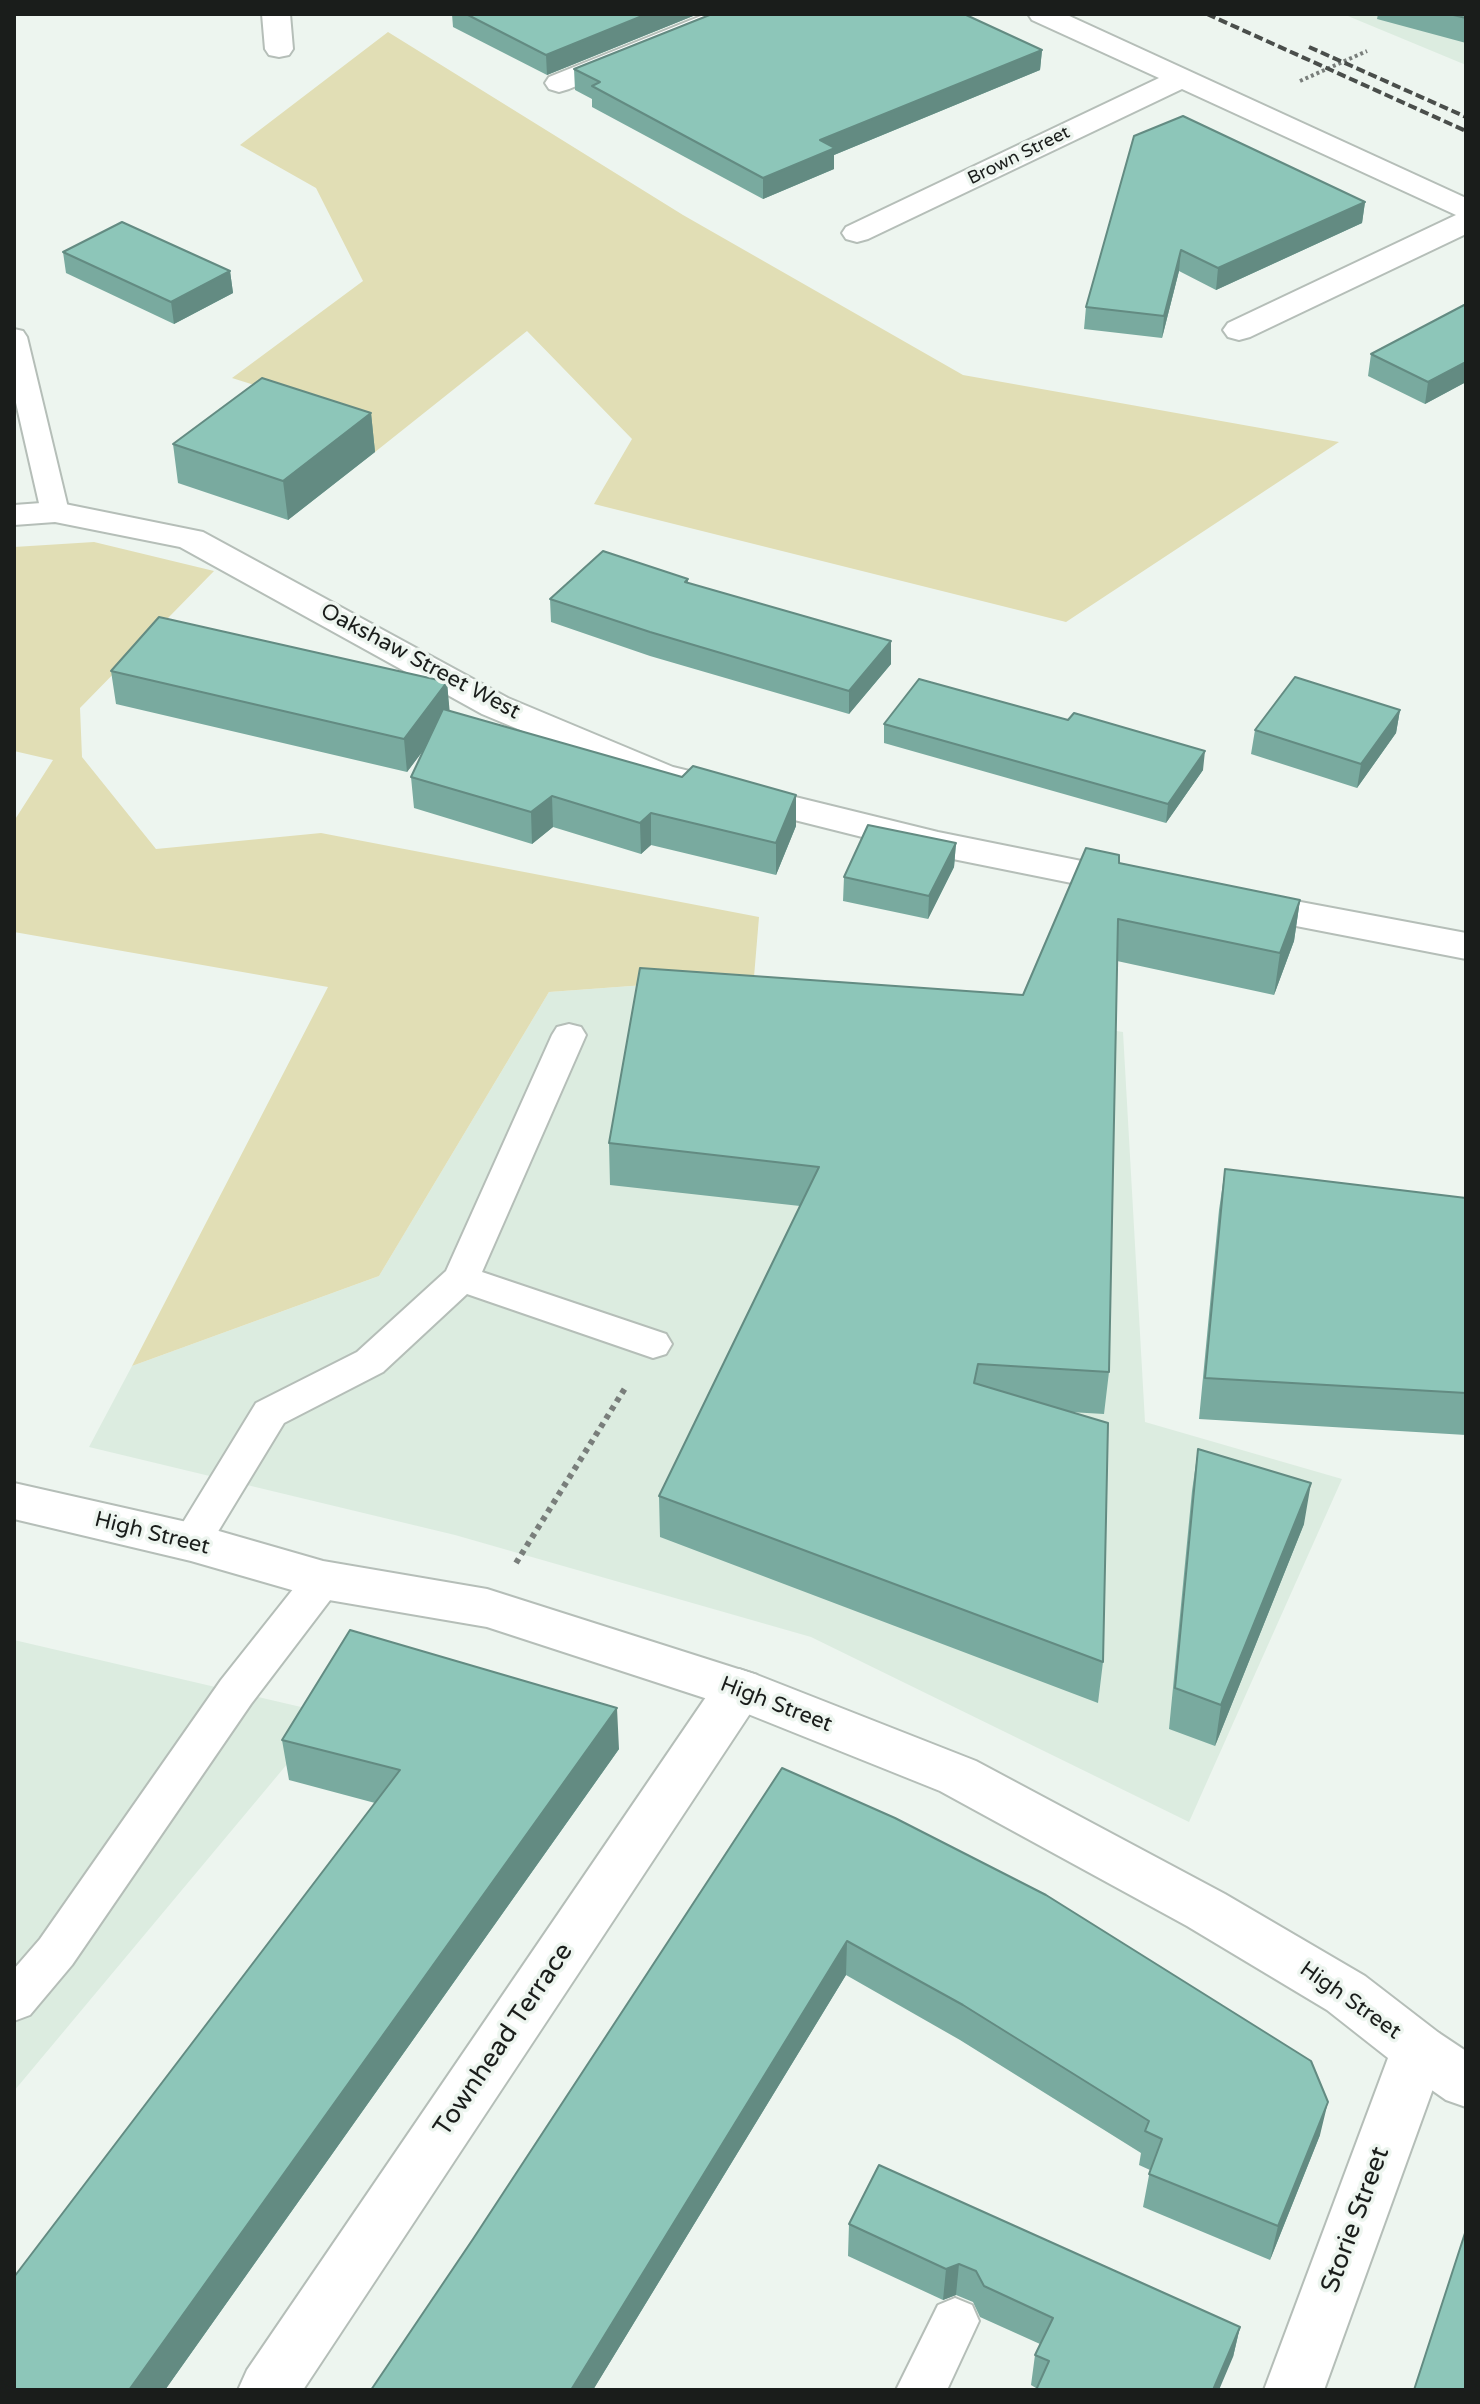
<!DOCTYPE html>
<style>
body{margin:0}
#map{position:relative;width:1480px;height:2404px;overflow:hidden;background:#edf5ef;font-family:"Varela Round",sans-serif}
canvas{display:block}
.frame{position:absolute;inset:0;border:16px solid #1a1d1b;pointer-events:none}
</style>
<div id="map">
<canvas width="1480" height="2404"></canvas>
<div class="frame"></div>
</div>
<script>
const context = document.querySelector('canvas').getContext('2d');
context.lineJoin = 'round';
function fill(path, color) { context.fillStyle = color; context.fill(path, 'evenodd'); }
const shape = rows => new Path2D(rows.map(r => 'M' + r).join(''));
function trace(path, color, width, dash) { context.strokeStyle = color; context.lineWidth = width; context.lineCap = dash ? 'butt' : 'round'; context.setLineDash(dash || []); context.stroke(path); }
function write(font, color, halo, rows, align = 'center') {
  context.font = font + ' "Varela Round",sans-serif'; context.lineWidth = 7; context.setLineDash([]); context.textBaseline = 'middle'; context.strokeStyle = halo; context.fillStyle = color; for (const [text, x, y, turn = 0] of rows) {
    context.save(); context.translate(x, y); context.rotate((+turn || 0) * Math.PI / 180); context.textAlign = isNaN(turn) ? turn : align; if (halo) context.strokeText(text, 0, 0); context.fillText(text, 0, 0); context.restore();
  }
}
fill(shape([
 [1343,14,1466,14,1466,65],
 [754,977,1123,1032,1145,1422,1342,1479,1189,1822,811,1637,455,1535,89,1447,132,1366,379,1276,549,992],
 [14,1640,301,1707,288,1763,14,2091]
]), '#dcece0');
fill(shape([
 [388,32,683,215,963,375,1339,442,1066,622,594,504,632,439,527,331,375,452,283,394,232,378,363,281,316,188,240,145],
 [94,542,214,571,80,708,82,757,156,849,321,833,759,917,754,977,549,992,379,1276,132,1366,328,987,14,932,14,821,53,760,14,751,14,547]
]), '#e1deb5');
const service = shape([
 [14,329,23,331,27,337,69,512,65,518,55,520,45,518,41,512,14,394,14,329],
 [569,1024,581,1027,586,1035,482,1272,666,1334,672,1344,666,1354,653,1358,467,1294,383,1372,284,1423,205,1553,191,1557,177,1553,171,1542,256,1403,357,1352,446,1271,552,1035,557,1027,569,1024],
 [323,1564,337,1569,343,1580,337,1591,251,1704,72,1965,30,2015,14,2021,14,1969,40,1939,221,1680,309,1569,323,1564],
 [955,2298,972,2305,979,2321,947,2390,896,2390,938,2305,955,2298]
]);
const minor = shape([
 [262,14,290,14,293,49,289,55,279,57,269,55,265,49,262,14],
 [706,14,744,14,740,20,569,89,559,92,549,89,545,83,549,77,706,14],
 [1028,14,1065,14,1466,198,1466,234,1250,337,1239,340,1228,337,1223,330,1228,323,1456,215,1182,89,868,239,857,242,846,239,842,233,846,227,1159,78,1032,20,1028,14],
 [55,502,203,532,508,698,673,767,938,832,1136,872,1150,875,1156,884,1150,893,1136,896,938,856,647,783,482,714,180,547,55,522,14,525,14,505,55,502],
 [1274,897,1466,933,1466,959,1260,919,1254,910,1260,901,1274,897],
 [739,1669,757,1675,764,1689,757,1703,303,2390,238,2390,247,2370,721,1675,739,1669],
 [1419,2025,1439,2033,1466,2051,1466,2107,1446,2100,1399,2067,1391,2050,1399,2033,1419,2025]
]);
const tertiary = shape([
 [14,1483,191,1523,323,1561,487,1589,757,1675,976,1761,1225,1894,1365,1976,1439,2033,1447,2050,1324,2390,1264,2390,1388,2058,1327,2010,1187,1926,940,1791,723,1704,487,1627,323,1599,191,1561,14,1519,14,1483]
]);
trace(service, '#b5beb8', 4);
trace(minor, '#b5beb8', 4);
trace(tertiary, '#b5beb8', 4);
trace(shape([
 [1300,81,1367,51]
]), '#797e7b', 4, [3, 3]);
trace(shape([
 [516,1563,627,1385]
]), '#797e7b', 6, [5, 5]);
fill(service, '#fff');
fill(minor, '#fff');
fill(tertiary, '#fff');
trace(shape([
 [1207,14,1466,131],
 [1309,47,1466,117]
]), '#4a4e4b', 4, [9, 4]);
fill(shape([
 [452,14,698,14,547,75,453,27],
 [1378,14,1466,14,1466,43,1377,19],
 [1042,50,1040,70,834,155,834,169,763,199,592,107,592,99,575,90,574,69],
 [1134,136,1365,202,1362,223,1216,290,1179,271,1162,338,1084,329,1086,307],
 [63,252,230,271,233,293,174,324,66,273],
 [1466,304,1466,382,1425,404,1368,376,1371,354],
 [371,413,375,452,288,520,178,483,173,444],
 [688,579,688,583,891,664,849,714,650,656,551,622,550,599],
 [111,671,447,682,449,711,796,826,776,875,651,845,641,854,553,827,532,844,414,808,411,777,425,748,407,772,116,704],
 [1400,710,1396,733,1357,788,1251,754,1255,730],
 [884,724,1203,770,1166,823,884,743],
 [956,843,954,867,928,919,843,901,844,877],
 [1119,863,1300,900,1294,941,1274,995,1117,961,1109,1372,1104,1414,1070,1412,1103,1662,1098,1703,660,1537,659,1496,800,1206,610,1185,609,1143,1023,995],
 [1225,1169,1466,1198,1466,1435,1199,1419,1219,1210],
 [1198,1449,1304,1524,1215,1746,1169,1729,1192,1491],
 [282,1740,619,1749,165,2390,14,2390,375,1803,289,1780],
 [782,1768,1320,2135,1270,2260,1143,2207,1150,2170,1139,2165,1141,2153,960,2040,846,1975,593,2390,371,2390,473,2239],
 [849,2224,1240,2327,1233,2357,1036,2388,1031,2385,1035,2355,1040,2344,980,2317,973,2302,956,2295,943,2300,848,2256]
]), '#79aa9f');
fill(shape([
 [647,14,698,14,547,75,546,55],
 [1042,50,1040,70,834,155,834,169,763,199,763,178,820,140],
 [1365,202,1362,223,1216,290,1218,268],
 [1181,250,1179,271,1162,338,1164,316],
 [230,271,233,293,174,324,171,302],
 [1466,362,1466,382,1425,404,1428,382],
 [371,413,375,452,288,520,283,481],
 [891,641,891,664,849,714,849,691],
 [447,682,450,715,407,772,404,739],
 [1400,710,1396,733,1357,788,1361,764],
 [1205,751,1203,770,1166,823,1168,804],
 [796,795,796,826,776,875,776,843],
 [552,796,553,827,532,844,531,812],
 [651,813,651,845,641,854,640,823],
 [956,843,954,867,928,919,929,896],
 [1300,900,1294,941,1274,995,1280,953],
 [1311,1483,1304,1524,1215,1746,1221,1705],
 [617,1708,619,1749,165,2390,129,2390],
 [847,1941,846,1975,593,2390,571,2390],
 [1328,2102,1320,2135,1270,2260,1278,2226],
 [959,2264,956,2295,943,2300,946,2269],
 [1240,2327,1233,2357,1219,2390,1213,2390]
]), '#638b82');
const building = shape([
 [466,14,647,14,546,55,466,14],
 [712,14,964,14,1042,50,820,140,835,148,763,178,592,86,600,82,574,69,712,14],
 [1449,14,1466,14,1466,18,1449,14],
 [1183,116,1365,202,1218,268,1181,250,1164,316,1086,307,1134,136,1183,116],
 [122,222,230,271,171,302,63,252,122,222],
 [1466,304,1466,362,1428,382,1371,354,1466,304],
 [262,378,371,413,283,481,173,444,262,378],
 [603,551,688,579,685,582,891,641,849,691,650,632,550,599,603,551],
 [159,617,447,682,404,739,111,671,159,617],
 [1295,677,1400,710,1361,764,1255,730,1295,677],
 [919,679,1068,720,1074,713,1205,751,1168,804,884,724,919,679],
 [443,709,682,777,693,766,796,795,776,843,651,813,640,823,552,796,531,812,411,777,443,709],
 [868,825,956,843,929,896,844,877,868,825],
 [1086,848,1119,855,1119,863,1300,900,1280,953,1118,919,1109,1372,978,1364,974,1383,1108,1423,1103,1662,659,1496,819,1167,609,1143,640,968,1023,995,1086,848],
 [1225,1169,1466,1198,1466,1393,1205,1378,1225,1169],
 [1198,1449,1311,1483,1221,1705,1175,1688,1198,1449],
 [350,1630,617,1708,129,2390,14,2390,14,2277,400,1770,282,1740,350,1630],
 [782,1768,895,1818,1046,1895,1311,2061,1328,2102,1278,2226,1149,2174,1162,2139,1145,2131,1149,2121,963,2005,847,1941,571,2390,371,2390,473,2239,782,1768],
 [879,2165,1240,2327,1213,2390,1036,2390,1049,2361,1035,2355,1053,2318,984,2286,976,2271,959,2264,946,2269,849,2224,879,2165],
 [1466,2230,1466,2390,1414,2390,1466,2230]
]);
fill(building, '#8dc6b9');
trace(building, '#638b82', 2);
write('18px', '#1a1d1b', '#edf5ef', [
 ["Brown Street",1019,156,-26]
]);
write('22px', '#1a1d1b', '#edf5ef', [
 ["Oakshaw Street West",420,662,28],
 ["High Street",152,1534,14],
 ["High Street",776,1705,21],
 ["High Street",1350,2001,35]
]);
write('26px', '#1a1d1b', '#edf5ef', [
 ["Townhead Terrace",504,2040,-56],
 ["Storie Street",1356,2220,-70]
]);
</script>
